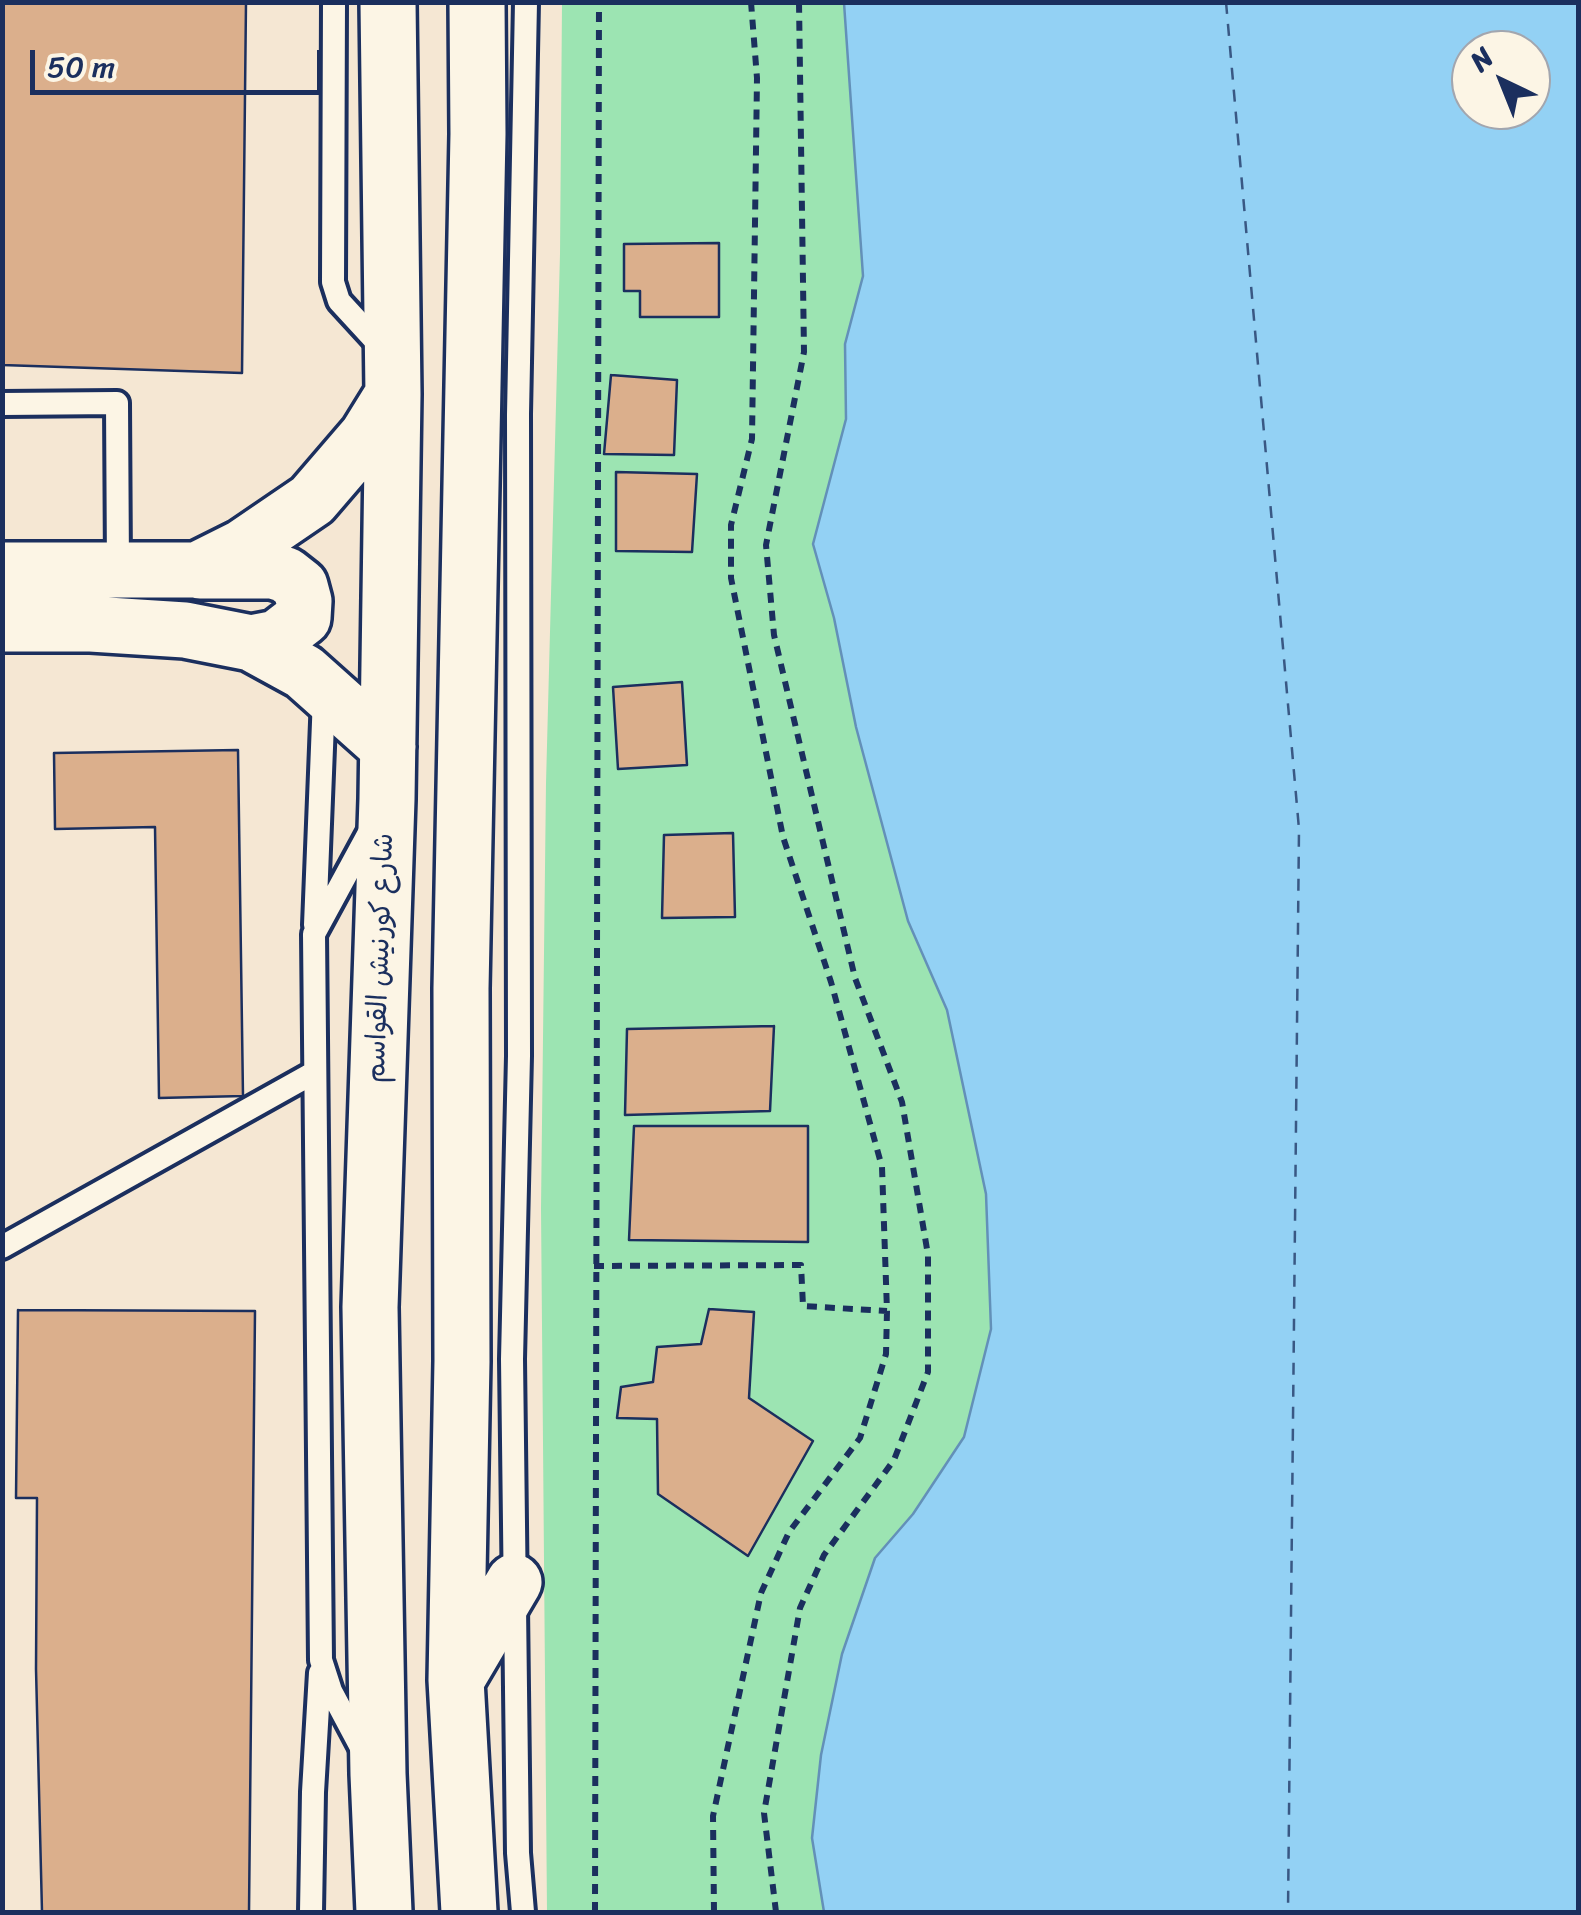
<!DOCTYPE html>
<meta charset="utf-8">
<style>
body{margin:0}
#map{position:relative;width:1581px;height:1915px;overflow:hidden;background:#f5e7d3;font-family:Sriracha,sans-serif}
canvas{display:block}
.frame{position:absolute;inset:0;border:5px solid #1b2f5e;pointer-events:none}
.north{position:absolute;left:1451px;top:30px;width:100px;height:100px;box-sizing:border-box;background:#fcf5e5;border:2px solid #a2a6af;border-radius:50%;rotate:317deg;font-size:28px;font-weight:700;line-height:40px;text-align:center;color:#1b2f5e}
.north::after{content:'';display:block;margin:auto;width:35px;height:45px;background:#1b2f5e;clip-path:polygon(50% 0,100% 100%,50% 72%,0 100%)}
.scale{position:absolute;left:30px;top:50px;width:292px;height:45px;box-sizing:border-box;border:5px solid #1b2f5e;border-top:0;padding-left:12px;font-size:30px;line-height:35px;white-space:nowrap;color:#1b2f5e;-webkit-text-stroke:8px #fcf5e5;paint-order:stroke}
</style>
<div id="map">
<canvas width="1581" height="1915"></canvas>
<div class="frame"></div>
<div class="north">N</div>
<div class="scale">50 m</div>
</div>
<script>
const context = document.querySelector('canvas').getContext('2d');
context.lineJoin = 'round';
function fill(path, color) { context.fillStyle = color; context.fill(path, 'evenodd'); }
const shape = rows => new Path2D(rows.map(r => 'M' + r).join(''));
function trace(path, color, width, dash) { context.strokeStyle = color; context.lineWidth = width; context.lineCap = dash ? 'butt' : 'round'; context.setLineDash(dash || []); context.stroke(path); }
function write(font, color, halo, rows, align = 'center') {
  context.font = font + ' Sriracha,"Playpen Sans Arabic",sans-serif'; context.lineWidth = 8; context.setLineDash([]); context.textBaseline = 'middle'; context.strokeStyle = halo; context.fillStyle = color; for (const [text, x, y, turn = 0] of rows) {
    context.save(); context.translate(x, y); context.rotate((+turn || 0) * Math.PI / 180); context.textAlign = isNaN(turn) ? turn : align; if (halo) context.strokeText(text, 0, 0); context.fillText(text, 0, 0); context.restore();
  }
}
fill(shape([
 [562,3,844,3,863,276,845,344,846,419,813,544,834,618,856,727,908,921,947,1010,986,1194,991,1329,964,1437,913,1514,875,1558,842,1654,821,1755,812,1838,824,1912,547,1912,541,1208,546,783,560,254]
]), '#9ce4b2');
const water = shape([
 [844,3,1578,3,1578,1912,824,1912,812,1838,821,1755,842,1654,875,1558,913,1514,964,1437,991,1329,986,1194,947,1010,908,921,856,727,834,618,813,544,846,419,845,344,863,276,844,3],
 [1471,50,1531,50,1531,110,1471,110,1471,50]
]);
fill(water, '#93d1f4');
trace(water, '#6390b8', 2.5);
trace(shape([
 [1226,2,1299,829,1288,1912]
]), '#395884', 2.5, [12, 10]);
const building = shape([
 [2,2,246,2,242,373,2,365,2,2],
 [719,243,719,317,640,317,640,291,624,291,624,244,719,243],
 [611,375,677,380,674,455,604,454,611,375],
 [616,472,697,474,692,552,616,551,616,472],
 [682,682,687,765,618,769,613,687,682,682],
 [238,750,243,1096,159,1098,155,827,55,829,54,753,238,750],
 [733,833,735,917,662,918,664,835,733,833],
 [774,1026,770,1111,625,1115,627,1029,774,1026],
 [634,1126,808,1126,808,1242,629,1240,634,1126],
 [709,1309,754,1312,749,1398,813,1441,748,1556,658,1494,657,1419,617,1418,621,1387,653,1382,657,1347,701,1344,709,1309],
 [18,1310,255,1311,249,1912,42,1912,36,1669,37,1498,16,1498,18,1310]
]);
fill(building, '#dbaf8c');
trace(building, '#1b2f5e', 2.5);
const lane = shape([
 [334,2,333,282,339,301,384,350],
 [2,404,117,403,118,569],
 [315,925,324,697],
 [2,1247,315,1072],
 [364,1753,331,1691,321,1660,314,934,371,829],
 [311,1912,313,1792,320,1673],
 [523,1912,518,1853,512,1359,519,1056,518,414,526,2]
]);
const secondary = shape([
 [2,570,197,570,243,547,312,500,367,436,393,394],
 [200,571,273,571,286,575,300,586,304,601,303,618,277,638,251,643],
 [2,624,91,624,185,630,251,643,304,672,388,747],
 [458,1677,514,1582],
 [384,1912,378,1774,370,1307,387,799,393,394,388,2],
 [469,1912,456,1680,462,1361,461,988,478,134,477,2]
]);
trace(lane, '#1b2f5e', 30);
trace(secondary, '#1b2f5e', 62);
trace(shape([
 [594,1266,801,1265,803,1306,887,1311],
 [595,1912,599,2],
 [714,1912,713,1816,761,1593,789,1532,860,1438,886,1354,887,1311,882,1167,831,982,783,837,731,578,731,525,752,439,757,78,751,2],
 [776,1912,764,1813,800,1608,824,1555,894,1460,928,1372,928,1255,902,1102,855,978,774,635,766,545,804,352,799,2]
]), '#1b2f5e', 6, [10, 8]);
trace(lane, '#fcf5e5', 22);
trace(secondary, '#fcf5e5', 55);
write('28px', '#1b2f5e', '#fcf5e5', [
 ["شارع كورنيش القواسم",381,958,-88]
]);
</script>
